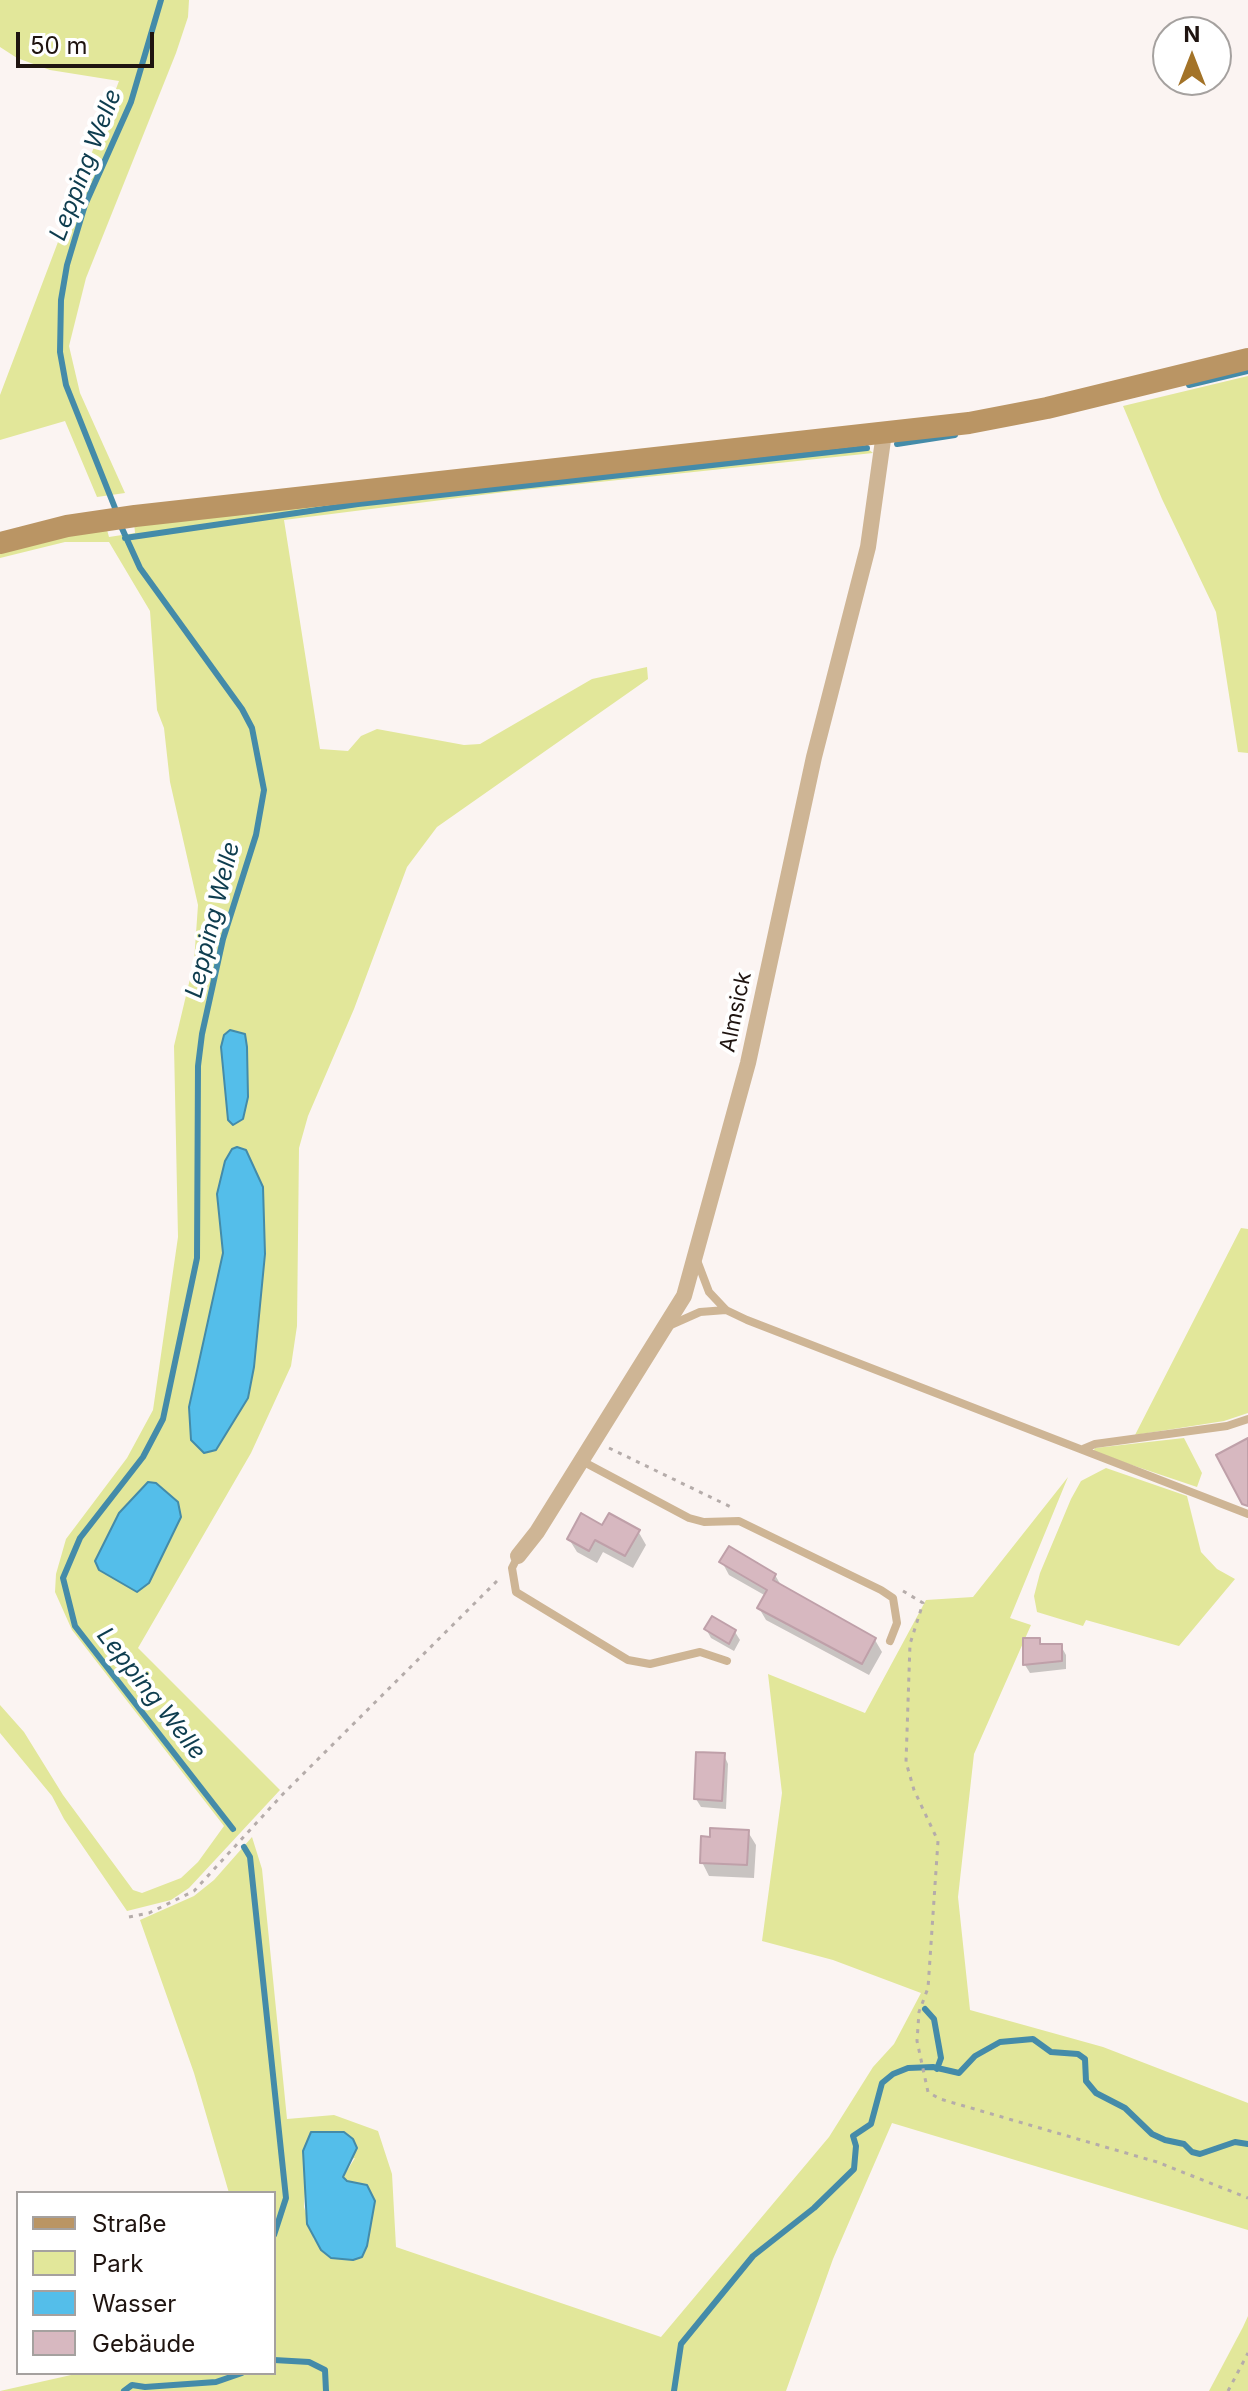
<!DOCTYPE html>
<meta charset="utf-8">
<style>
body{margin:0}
#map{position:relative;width:1248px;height:2391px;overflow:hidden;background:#fbf4f2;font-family:Inter,sans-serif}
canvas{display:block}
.legend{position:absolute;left:16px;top:2191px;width:260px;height:184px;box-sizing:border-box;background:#fff;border:2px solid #a5a19f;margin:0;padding:10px 14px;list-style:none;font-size:24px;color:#1f1410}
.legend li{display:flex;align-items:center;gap:16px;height:40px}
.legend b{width:40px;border:2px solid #a5a19f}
.north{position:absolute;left:1152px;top:16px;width:80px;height:80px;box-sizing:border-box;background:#fff;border:2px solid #a5a19f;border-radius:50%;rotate:0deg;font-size:22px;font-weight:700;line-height:32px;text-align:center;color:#1f1410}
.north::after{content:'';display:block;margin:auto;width:28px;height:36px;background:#a37328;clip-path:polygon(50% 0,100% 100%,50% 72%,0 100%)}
.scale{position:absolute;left:16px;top:32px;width:138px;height:36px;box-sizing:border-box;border:4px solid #1f1410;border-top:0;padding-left:10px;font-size:24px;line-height:28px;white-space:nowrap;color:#1f1410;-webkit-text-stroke:6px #fff;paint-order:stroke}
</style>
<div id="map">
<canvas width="1248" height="2391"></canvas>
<ul class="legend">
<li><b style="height:10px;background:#ba9564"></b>Straße</li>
<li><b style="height:22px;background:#e2e79a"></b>Park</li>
<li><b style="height:22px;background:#54beea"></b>Wasser</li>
<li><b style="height:22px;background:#d7b8c0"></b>Gebäude</li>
</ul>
<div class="north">N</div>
<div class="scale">50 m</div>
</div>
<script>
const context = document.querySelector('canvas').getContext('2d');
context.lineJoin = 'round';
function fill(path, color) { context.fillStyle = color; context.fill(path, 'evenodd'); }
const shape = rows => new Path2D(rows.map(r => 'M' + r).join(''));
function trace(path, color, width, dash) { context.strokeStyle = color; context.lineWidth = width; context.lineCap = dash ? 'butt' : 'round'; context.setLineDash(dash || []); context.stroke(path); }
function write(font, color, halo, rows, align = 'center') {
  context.font = font + ' Inter,sans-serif'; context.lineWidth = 8; context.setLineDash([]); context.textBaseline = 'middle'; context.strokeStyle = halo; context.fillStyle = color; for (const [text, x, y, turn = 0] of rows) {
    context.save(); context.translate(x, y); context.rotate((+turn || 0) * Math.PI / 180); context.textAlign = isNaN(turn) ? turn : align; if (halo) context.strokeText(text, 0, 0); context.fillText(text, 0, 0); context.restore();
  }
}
fill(shape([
 [0,0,189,0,188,17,176,53,86,278,69,346,80,393,125,493,97,497,65,421,0,440,0,395,119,81,50,70,17,58,0,47],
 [1248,376,1248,753,1238,752,1216,612,1162,499,1123,406],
 [861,443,873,453,505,492,284,520,320,749,348,751,361,736,377,729,464,745,480,744,592,679,647,667,648,679,437,827,407,867,354,1009,308,1116,299,1148,297,1326,291,1366,251,1453,138,1648,280,1790,189,1888,171,1900,127,1911,64,1819,52,1796,0,1733,0,1705,24,1732,63,1795,133,1890,142,1893,181,1878,198,1862,224,1826,72,1630,55,1592,56,1574,66,1539,127,1458,153,1410,178,1237,174,1046,194,962,198,905,170,782,164,728,157,710,150,611,109,542,65,542,0,558,0,548,106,526,109,537,135,533,134,522],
 [230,1030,245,1034,234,1125,228,1120,221,1047,224,1035],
 [237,1147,246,1150,263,1187,265,1254,254,1367,214,1292,223,1253,217,1193],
 [1241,1228,1248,1229,1248,1413,1224,1421,1135,1435],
 [1184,1438,1202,1473,1197,1487,1093,1452,1095,1448],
 [1106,1468,1187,1496,1201,1552,1217,1569,1235,1579,1179,1646,1086,1620,1083,1626,1037,1612,1034,1596,1040,1573,1071,1499,1081,1481],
 [1068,1477,1010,1618,1031,1625,974,1754,958,1897,970,2010,1103,2047,1248,2103,1248,2230,892,2123,833,2259,786,2391,0,2391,80,2373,274,2373,274,2193,229,2193,194,2073,140,1920,194,1896,214,1880,252,1837,262,1869,287,2119,334,2115,378,2131,392,2174,396,2247,661,2337,829,2137,873,2067,894,2044,921,1993,833,1960,762,1941,782,1793,768,1674,865,1713,926,1600,973,1597],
 [355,2158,343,2177,346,2181,367,2185,375,2201,367,2246,314,2240,304,2207,306,2174],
 [1248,2316,1248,2391,1209,2391,1243,2327]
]), '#e2e79a');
const water = shape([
 [230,1030,245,1034,247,1047,248,1097,243,1119,233,1125,228,1120,221,1047,224,1035,230,1030],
 [237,1147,246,1150,263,1187,265,1254,254,1367,248,1398,216,1450,204,1453,191,1440,189,1407,223,1253,217,1194,225,1161,232,1149,237,1147],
 [148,1482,156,1483,178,1502,181,1517,149,1583,137,1592,99,1570,95,1561,119,1513,148,1482],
 [311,2132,344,2132,353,2139,357,2148,343,2177,347,2181,367,2185,375,2201,367,2246,362,2257,353,2260,331,2258,321,2250,307,2224,303,2151,311,2132]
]);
fill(water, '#54beea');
trace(water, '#448ba9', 2);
fill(shape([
 [638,1531,646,1545,633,1568,603,1552,597,1563,577,1552,569,1539],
 [722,1562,775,1575,782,1587,875,1640,882,1652,869,1675,766,1620,759,1608,766,1596,729,1575],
 [706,1629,735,1632,740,1640,734,1651,711,1638],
 [1038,1640,1042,1646,1061,1646,1066,1655,1066,1669,1030,1673,1025,1665],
 [724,1755,728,1764,726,1809,701,1807,696,1799],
 [748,1832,756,1845,754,1878,709,1876,702,1862]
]), '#0003');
trace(shape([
 [1189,385,1248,371],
 [897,444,955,435],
 [117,513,66,385,60,352,61,300,67,265,85,205,131,102,161,0],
 [120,524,140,568,242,709,252,728,264,790,256,835,223,939,202,1034,198,1066,197,1258,163,1419,143,1457,80,1538,63,1578,75,1626,233,1829],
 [125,538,358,504,867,448],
 [244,1847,250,1857,286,2198,274,2235],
 [925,2009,934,2019,941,2058,937,2069],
 [274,2360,309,2362,325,2370,326,2391],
 [124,2391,132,2385,145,2387,216,2382,242,2373],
 [674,2391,681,2344,753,2256,814,2208,854,2169,856,2146,853,2136,871,2124,882,2083,893,2074,908,2068,933,2067,959,2073,975,2056,1000,2042,1033,2039,1051,2052,1078,2054,1085,2059,1086,2081,1096,2093,1125,2108,1152,2134,1165,2140,1184,2144,1192,2152,1200,2154,1235,2142,1248,2144]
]), '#448ba9', 6);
const building = shape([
 [1248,1438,1248,1506,1242,1504,1216,1455,1248,1438],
 [581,1513,602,1525,609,1513,640,1530,625,1556,595,1540,589,1551,567,1539,581,1513],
 [729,1546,776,1574,773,1580,876,1638,862,1664,757,1608,767,1590,719,1562,729,1546],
 [712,1616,736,1630,729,1644,704,1629,712,1616],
 [1023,1638,1040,1638,1040,1644,1062,1644,1062,1661,1023,1665,1023,1638],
 [696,1752,725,1753,722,1801,694,1799,696,1752],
 [710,1828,749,1830,747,1865,700,1863,701,1836,710,1837,710,1828]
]);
fill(building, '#d7b8c0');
trace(building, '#bfa0a9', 2);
trace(shape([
 [609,1448,731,1507],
 [903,1591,923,1603,910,1644,906,1762,914,1790,938,1841,928,1988,919,2012,917,2041,928,2092,940,2099,1157,2162,1248,2198],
 [129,1917,149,1913,194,1891,283,1794,500,1578],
 [1228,2391,1248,2353]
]), '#b5acaa', 3, [4, 6]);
trace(shape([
 [698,1263,709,1292,726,1310,747,1320,1248,1514],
 [673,1324,700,1312,726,1310],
 [1083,1449,1095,1444,1227,1426,1248,1419],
 [582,1461,689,1518,704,1522,739,1521,881,1590,893,1598,897,1623,890,1641],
 [518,1556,512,1568,516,1592,628,1660,650,1664,700,1652,727,1661]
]), '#ceb595', 8);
trace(shape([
 [518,1556,537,1532,684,1296,748,1063,814,757,868,547,884,433]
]), '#ceb595', 16);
trace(shape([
 [0,543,67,526,135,516,969,423,1047,408,1248,359]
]), '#ba9564', 22);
write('22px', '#1f1410', '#fff', [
 ["Almsick",736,1012,-78]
]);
write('italic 24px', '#0e3d4f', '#fff', [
 ["Lepping Welle",86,165,-69],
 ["Lepping Welle",213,920,-76],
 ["Lepping Welle",151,1694,52]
]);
</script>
